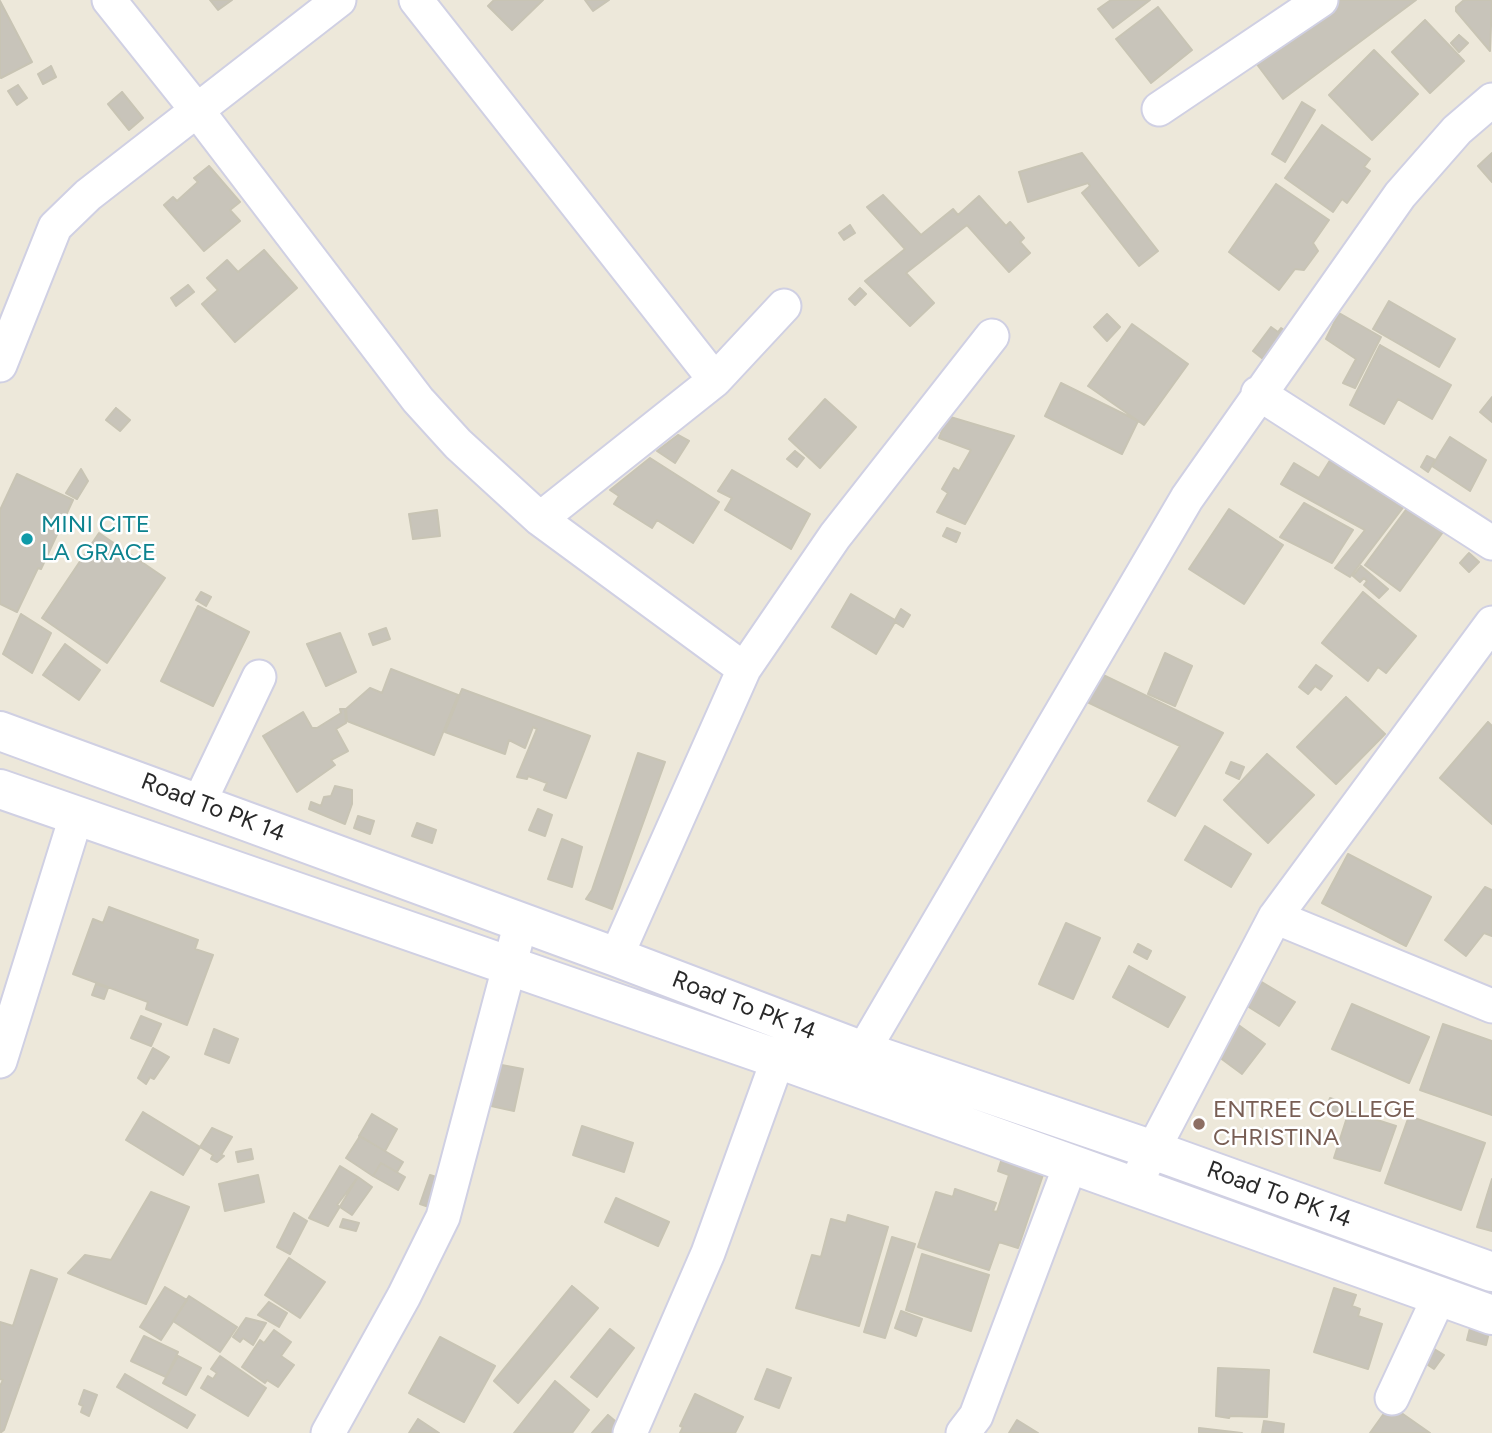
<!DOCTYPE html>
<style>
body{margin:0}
canvas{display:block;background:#ede8da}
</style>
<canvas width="1492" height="1433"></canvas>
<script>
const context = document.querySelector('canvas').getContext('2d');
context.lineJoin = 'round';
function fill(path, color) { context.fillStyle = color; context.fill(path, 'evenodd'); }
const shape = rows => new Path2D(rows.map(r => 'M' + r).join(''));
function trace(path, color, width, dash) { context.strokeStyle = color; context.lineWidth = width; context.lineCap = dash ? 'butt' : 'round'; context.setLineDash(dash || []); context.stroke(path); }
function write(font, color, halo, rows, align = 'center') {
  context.font = font + ' Figtree,sans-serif'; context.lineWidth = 5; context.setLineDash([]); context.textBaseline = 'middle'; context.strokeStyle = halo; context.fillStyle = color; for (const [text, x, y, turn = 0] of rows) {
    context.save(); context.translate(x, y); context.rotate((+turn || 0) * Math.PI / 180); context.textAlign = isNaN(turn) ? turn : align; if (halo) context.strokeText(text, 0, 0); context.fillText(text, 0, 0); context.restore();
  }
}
const building = shape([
 [210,0,232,0,218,10,210,0],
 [494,0,543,0,512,30,488,6,494,0],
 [585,0,609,0,593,11,585,0],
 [1111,0,1150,0,1113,28,1098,9,1111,0],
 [1334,0,1416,0,1283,99,1253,59,1334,0],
 [1464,0,1492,0,1490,51,1456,11,1456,7,1464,0],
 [0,1,32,62,1,78,0,76,0,1],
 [1158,7,1192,50,1151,83,1116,39,1158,7],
 [1425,20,1464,61,1430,93,1392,52,1425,20],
 [1459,35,1468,43,1459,52,1451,43,1459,35],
 [1374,50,1418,94,1372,140,1329,95,1374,50],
 [51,66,56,77,43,84,38,74,51,66],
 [18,85,27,98,17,105,8,91,18,85],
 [122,92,143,118,129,130,108,104,122,92],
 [1302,102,1315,110,1285,162,1272,154,1302,102],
 [1322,125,1370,159,1364,167,1370,171,1347,203,1342,199,1333,212,1285,178,1322,125],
 [1082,153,1158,251,1139,266,1082,193,1090,186,1088,183,1028,202,1019,172,1082,153],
 [1492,153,1492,182,1478,166,1492,153],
 [209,166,240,202,230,210,240,221,204,251,164,205,173,197,177,201,198,182,194,178,209,166],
 [1276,184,1329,220,1313,243,1318,251,1304,270,1295,269,1279,290,1229,252,1276,184],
 [883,195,921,235,953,209,958,215,979,196,1006,226,1010,222,1024,238,1020,242,1030,253,1009,272,967,225,906,273,934,303,910,326,865,281,905,249,867,207,883,195],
 [850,225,855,233,844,240,839,233,850,225],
 [264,250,297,288,235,342,202,304,218,290,207,278,227,260,238,272,264,250],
 [188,285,194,292,176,306,171,298,188,285],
 [860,288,866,294,855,305,849,299,860,288],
 [1389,301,1455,339,1439,367,1373,329,1389,301],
 [1339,313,1381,337,1355,388,1343,383,1356,359,1326,339,1339,313],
 [1107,314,1120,327,1107,341,1094,327,1107,314],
 [1132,324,1188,364,1144,425,1088,386,1132,324],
 [1271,327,1278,332,1281,328,1284,330,1263,359,1253,351,1271,327],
 [1380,345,1451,385,1432,419,1398,399,1384,424,1350,405,1380,345],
 [1061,383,1138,421,1122,454,1045,416,1061,383],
 [1492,397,1492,422,1480,412,1492,397],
 [825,399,856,427,820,468,789,439,825,399],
 [116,408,130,420,120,431,106,420,116,408],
 [947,416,1014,436,965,524,937,512,948,493,942,489,954,468,959,471,971,450,939,438,943,428,938,426,947,416],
 [678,435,689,441,675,463,657,451,678,435],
 [1450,437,1486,460,1470,491,1432,466,1450,437],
 [795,451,804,458,797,467,787,459,795,451],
 [1334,454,1408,501,1350,577,1335,568,1365,530,1281,484,1294,463,1319,478,1334,454],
 [1427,456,1435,460,1428,472,1421,467,1427,456],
 [650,458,719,502,693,543,657,520,652,528,614,504,619,496,610,490,650,458],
 [81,469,88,481,77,499,66,493,81,469],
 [732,470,810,514,791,549,725,510,732,498,718,491,732,470],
 [17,474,73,500,41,569,38,568,17,612,0,604,0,510,17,474],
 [1304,503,1353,530,1332,563,1280,537,1304,503],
 [1408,507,1443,532,1400,591,1365,565,1408,507],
 [1229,509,1283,545,1244,604,1189,569,1229,509],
 [437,510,440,536,413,539,409,514,437,510],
 [947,528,960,533,956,542,943,536,947,528],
 [99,533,165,578,107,663,42,618,99,533],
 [1469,553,1479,562,1469,572,1460,563,1469,553],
 [1361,566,1388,589,1379,598,1364,585,1367,581,1364,578,1360,582,1353,576,1361,566],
 [201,592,211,597,206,606,196,600,201,592],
 [1363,592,1416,636,1386,673,1378,667,1368,681,1322,643,1363,592],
 [851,594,895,620,901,609,910,615,903,627,895,622,876,654,832,627,851,594],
 [198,606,249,632,213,706,161,681,198,606],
 [21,614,51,633,32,673,3,654,21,614],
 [386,628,390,639,373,645,369,634,386,628],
 [340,633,356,672,326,686,307,644,340,633],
 [65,644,100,670,79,700,43,675,65,644],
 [1165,653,1192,666,1175,706,1148,694,1165,653],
 [1316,665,1332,676,1321,690,1315,686,1308,694,1299,687,1316,665],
 [391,669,458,695,434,755,347,721,346,709,370,688,382,693,391,669],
 [1097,672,1223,733,1175,816,1148,801,1180,746,1083,700,1097,672],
 [462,689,590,736,566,798,544,790,547,783,528,776,527,779,517,777,537,729,533,727,525,748,509,740,505,754,445,732,462,689],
 [1346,697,1385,734,1336,784,1297,747,1346,697],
 [340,709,345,709,346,723,336,729,348,751,331,760,335,765,297,792,263,736,303,712,312,728,317,728,341,713,340,709],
 [1488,722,1492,726,1492,824,1440,778,1488,722],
 [638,753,665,762,612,909,586,899,592,890,638,753],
 [1267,754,1314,795,1268,843,1224,800,1267,754],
 [1231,762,1244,767,1239,779,1226,773,1231,762],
 [335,786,352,790,352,804,345,824,309,809,311,802,321,806,324,797,331,796,335,786],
 [538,809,552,815,545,836,529,830,538,809],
 [358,816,374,821,370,834,354,828,358,816],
 [417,823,436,830,432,843,412,836,417,823],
 [1205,826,1251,854,1231,887,1185,860,1205,826],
 [562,839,582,847,572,887,548,879,562,839],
 [1348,854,1431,897,1406,946,1322,903,1348,854],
 [1485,887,1492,890,1492,936,1484,933,1466,956,1445,940,1485,887],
 [109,907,198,940,195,949,213,955,187,1025,146,1009,148,1002,73,974,93,919,103,923,109,907],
 [1066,923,1100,938,1073,999,1039,984,1066,923],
 [1138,944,1151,951,1147,959,1134,952,1138,944],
 [1129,966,1185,997,1168,1027,1113,997,1129,966],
 [1260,981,1295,1002,1279,1026,1244,1004,1260,981],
 [96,984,108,988,104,999,92,995,96,984],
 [1352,1004,1429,1037,1409,1083,1332,1049,1352,1004],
 [141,1016,161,1024,151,1046,131,1038,141,1016],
 [1237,1024,1265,1044,1242,1074,1215,1054,1237,1024],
 [1443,1024,1492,1041,1492,1115,1420,1090,1443,1024],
 [214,1029,238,1039,229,1063,205,1054,214,1029],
 [153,1048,169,1057,154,1079,150,1077,146,1084,138,1078,153,1048],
 [491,1063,523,1069,514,1111,482,1104,491,1063],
 [1330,1098,1342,1102,1337,1117,1325,1112,1330,1098],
 [1349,1111,1396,1126,1380,1171,1334,1158,1349,1111],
 [143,1112,200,1147,183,1175,126,1140,143,1112],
 [372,1114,397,1129,385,1151,359,1136,372,1114],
 [1409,1116,1485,1143,1461,1210,1385,1183,1409,1116],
 [582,1126,633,1143,624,1172,573,1155,582,1126],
 [212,1128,232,1137,221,1155,224,1156,217,1162,211,1159,213,1155,200,1147,212,1128],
 [360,1136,403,1162,397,1172,381,1163,373,1176,346,1158,360,1136],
 [251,1149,253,1159,238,1162,236,1152,251,1149],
 [1003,1155,1045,1169,1018,1248,999,1242,989,1270,918,1247,936,1192,953,1197,955,1189,996,1203,993,1211,997,1212,1009,1175,998,1171,1003,1155],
 [381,1163,405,1177,398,1190,373,1176,381,1163],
 [340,1166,358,1177,328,1226,309,1218,340,1166],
 [258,1175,264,1202,225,1211,219,1184,258,1175],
 [430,1175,445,1180,435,1209,420,1204,430,1175],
 [358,1177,372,1187,352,1215,337,1205,358,1177],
 [1492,1179,1492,1231,1477,1227,1492,1179],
 [151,1192,189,1207,146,1304,68,1273,85,1255,111,1260,151,1192],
 [616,1198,669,1222,658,1246,605,1222,616,1198],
 [294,1213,307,1221,290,1254,277,1247,294,1213],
 [848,1215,888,1227,859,1326,796,1308,812,1255,821,1257,831,1219,846,1223,848,1215],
 [343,1219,359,1223,356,1231,340,1227,343,1219],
 [892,1237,915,1244,885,1338,864,1332,892,1237],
 [922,1254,989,1275,971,1331,906,1310,922,1254],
 [289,1258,325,1282,300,1318,265,1295,289,1258],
 [31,1270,57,1279,4,1430,0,1433,0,1386,3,1380,0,1379,0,1322,13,1326,31,1270],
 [572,1286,598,1308,518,1403,494,1381,572,1286],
 [165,1287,187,1300,161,1340,140,1327,165,1287],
 [1334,1288,1356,1295,1352,1306,1360,1309,1358,1316,1382,1324,1368,1369,1314,1352,1334,1288],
 [189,1296,237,1327,220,1352,173,1321,189,1296],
 [269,1302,287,1313,279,1327,258,1315,269,1302],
 [901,1311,922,1319,916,1336,895,1328,901,1311],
 [246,1318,266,1323,253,1345,243,1338,240,1342,233,1337,246,1318],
 [1471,1324,1490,1328,1486,1345,1467,1340,1471,1324],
 [610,1329,634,1348,597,1397,571,1377,610,1329],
 [274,1330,291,1342,281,1356,294,1365,278,1387,267,1380,265,1383,242,1367,260,1340,264,1343,274,1330],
 [144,1336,178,1352,166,1377,131,1361,144,1336],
 [440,1337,495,1366,464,1422,409,1393,440,1337],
 [1431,1347,1444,1355,1434,1369,1422,1361,1431,1347],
 [178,1356,201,1368,186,1395,163,1383,178,1356],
 [220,1356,266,1388,248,1416,201,1388,208,1376,213,1379,217,1373,211,1369,220,1356],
 [1218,1368,1269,1370,1267,1417,1230,1416,1229,1418,1216,1416,1218,1368],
 [767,1369,791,1378,779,1408,755,1399,767,1369],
 [125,1374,195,1415,187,1428,117,1387,125,1374],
 [555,1381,589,1410,572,1433,514,1433,555,1381],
 [84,1390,97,1395,89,1416,81,1412,83,1406,79,1404,84,1390],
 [695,1394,743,1417,735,1433,680,1433,683,1427,680,1426,695,1394],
 [1390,1405,1430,1433,1370,1433,1390,1405],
 [608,1415,627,1431,625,1433,592,1433,608,1415],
 [418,1419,439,1433,409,1433,418,1419],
 [1017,1420,1038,1433,1009,1433,1017,1420],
 [1264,1421,1284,1424,1283,1433,1262,1433,1264,1421],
 [1199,1428,1242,1433,1199,1433,1199,1428]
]);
fill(building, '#c8c4ba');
trace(building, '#c8c4b4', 2);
const street = shape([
 [109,0,196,109,418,400,458,444,540,519,744,669],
 [416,0,715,380],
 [1159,109,1321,0],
 [0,365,55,227,88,195,339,0],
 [1258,393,1492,543],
 [540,519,715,380,784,306],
 [199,803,259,677],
 [1275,917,1492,1006],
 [616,957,744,669,835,536,992,336],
 [863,1051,1187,498,1400,195,1457,130,1492,100],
 [0,1061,76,817],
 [1134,1186,1275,917,1492,623],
 [1392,1398,1439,1297],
 [328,1433,404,1296,443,1217,521,922],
 [630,1433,708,1253,778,1059],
 [963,1433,976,1416,1070,1166]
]);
const secondary = shape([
 [0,731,616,957,863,1051,1153,1150,1492,1272],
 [0,789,778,1059,1492,1315]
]);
trace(street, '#d0d0e3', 37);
trace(secondary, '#d0d0e3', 42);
trace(street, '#fff', 33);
trace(secondary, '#fff', 38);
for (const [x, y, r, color] of [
 [27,539,7,"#0f9aa8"],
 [1199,1124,7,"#8d6e63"]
]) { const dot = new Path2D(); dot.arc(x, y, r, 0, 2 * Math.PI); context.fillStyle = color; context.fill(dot); trace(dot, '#fff', 2.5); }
write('24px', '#0d838f', '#fff', [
 ["MINI CITE",41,525],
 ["LA GRACE",41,553]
], 'left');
write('24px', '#292929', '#fff', [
 ["Road To PK 14",213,808,21],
 ["Road To PK 14",744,1006,21],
 ["Road To PK 14",1279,1195,20]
]);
write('24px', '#785e54', '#fff', [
 ["ENTREE COLLEGE",1213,1110],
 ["CHRISTINA",1213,1138]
], 'left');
</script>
